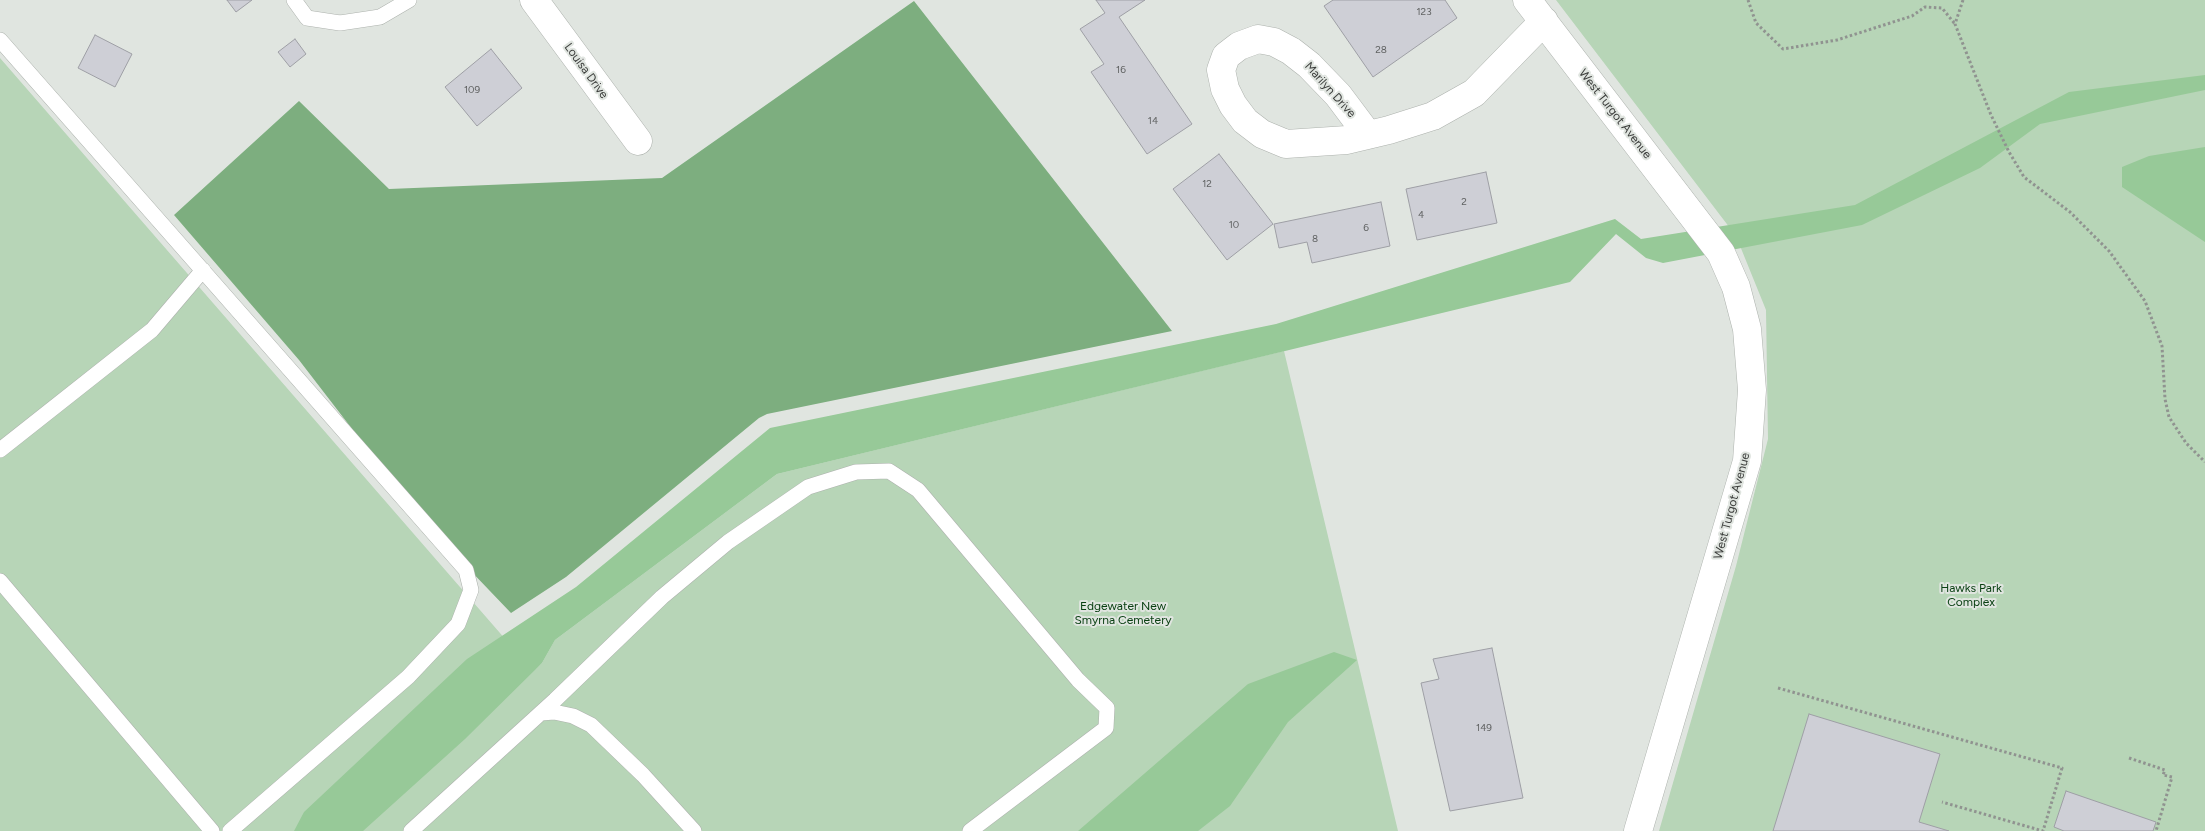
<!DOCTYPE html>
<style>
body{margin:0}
canvas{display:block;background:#e0e5e0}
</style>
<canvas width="2205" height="831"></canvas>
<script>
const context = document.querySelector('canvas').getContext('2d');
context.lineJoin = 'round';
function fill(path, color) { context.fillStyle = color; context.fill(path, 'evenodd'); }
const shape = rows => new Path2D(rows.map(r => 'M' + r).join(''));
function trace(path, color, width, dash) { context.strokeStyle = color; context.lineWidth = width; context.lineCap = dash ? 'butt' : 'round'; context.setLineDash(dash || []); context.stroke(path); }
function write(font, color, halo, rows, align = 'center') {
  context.font = font + ' Figtree,sans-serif'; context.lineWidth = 4; context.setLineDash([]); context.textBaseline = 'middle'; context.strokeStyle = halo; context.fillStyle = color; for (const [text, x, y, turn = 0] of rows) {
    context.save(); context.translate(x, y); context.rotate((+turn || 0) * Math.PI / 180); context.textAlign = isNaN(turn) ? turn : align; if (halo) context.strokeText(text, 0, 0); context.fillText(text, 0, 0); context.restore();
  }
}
fill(shape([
 [1556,0,2205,0,2205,831,1659,831,1736,566,1768,439,1766,310,1736,236],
 [0,58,533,671,542,663,555,640,777,474,1284,351,1398,831,0,831]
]), '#b7d5b7');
fill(shape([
 [914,1,1172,331,767,414,759,418,566,577,511,613,423,521,299,360,174,215,299,101,389,189,662,178]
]), '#7dae7f');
fill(shape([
 [2205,75,2205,90,2040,124,1980,168,1862,225,1663,263,1646,258,1616,234,1570,282,777,474,555,640,542,663,465,739,363,831,294,831,304,812,467,659,576,587,770,428,1276,324,1615,219,1641,239,1855,205,2069,92],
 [2205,147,2205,242,2122,187,2122,167,2149,156],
 [1334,652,1357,660,1288,722,1230,806,1198,831,1078,831,1248,684]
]), '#97c998');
const building = shape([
 [227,0,252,0,236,12,227,0],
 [1096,0,1145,0,1119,17,1192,124,1147,154,1091,72,1104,64,1080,29,1105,13,1096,0],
 [1333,0,1445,0,1457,18,1373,77,1324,6,1333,0],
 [95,35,132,54,115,87,78,68,95,35],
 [295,39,306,54,290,67,278,52,295,39],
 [491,49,522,88,477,126,445,87,491,49],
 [1219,154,1273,224,1227,260,1173,189,1219,154],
 [1486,172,1497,223,1417,240,1406,189,1486,172],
 [1381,202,1390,246,1312,263,1307,242,1279,248,1274,224,1381,202],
 [1492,648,1523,798,1450,811,1421,683,1439,679,1433,659,1492,648],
 [1809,714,1940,754,1919,822,1949,831,1773,831,1809,714],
 [2066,791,2156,822,2153,831,2064,831,2054,827,2066,791]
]);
fill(building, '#cecfd6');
trace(building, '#9e9fa5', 1);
const service = shape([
 [294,0,307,18,340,23,380,17,409,0],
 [0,40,466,570,471,590,458,624,408,677,230,831],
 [0,450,152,330,203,270],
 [0,581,212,831],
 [541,713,554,712,573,716,591,725,643,775,694,831],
 [411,831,555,700,662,597,728,542,808,487,856,472,889,471,918,490,1078,680,1107,708,1106,728,970,831]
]);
const minor = shape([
 [534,0,638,141],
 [1527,0,1721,253,1736,287,1747,329,1752,390,1747,461,1638,831],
 [1368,135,1338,95,1309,65,1291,51,1274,42,1258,39,1239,46,1226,56,1221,70,1225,89,1233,105,1245,121,1262,134,1286,144,1347,140,1389,130,1433,116,1474,93,1544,21]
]);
trace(service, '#adb2ad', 16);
trace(minor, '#adb2ad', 29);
trace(shape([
 [1748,0,1756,23,1783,49,1837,40,1912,16,1925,7,1942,8,1955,24],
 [1963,0,1955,24,1991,115,2009,152,2024,177,2070,212,2109,251,2145,301,2162,346,2165,399,2169,417,2186,443,2205,462],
 [1778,688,2062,768,2043,831,1942,802],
 [2129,758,2165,770,2163,775,2172,777,2156,831]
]), '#909390', 3, [2.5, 2.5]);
trace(service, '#fff', 15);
trace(minor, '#fff', 28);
write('10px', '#606262', null, [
 ["123",1424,12],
 ["28",1381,50],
 ["16",1121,70],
 ["109",472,90],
 ["14",1153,121],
 ["12",1207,184],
 ["2",1464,202],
 ["4",1421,215],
 ["10",1234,225],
 ["6",1366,228],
 ["8",1315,239],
 ["149",1484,728]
]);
write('12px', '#3b3d3b', '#e0e5e0', [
 ["Louisa Drive",586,71,54],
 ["Marilyn Drive",1330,90,48],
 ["West Turgot Avenue",1615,114,52],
 ["West Turgot Avenue",1732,506,-75]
]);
write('12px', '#0a4013', '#e0e5e0', [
 ["Hawks Park",1971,588],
 ["Complex",1971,602],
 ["Edgewater New",1123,606],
 ["Smyrna Cemetery",1123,620]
]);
</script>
